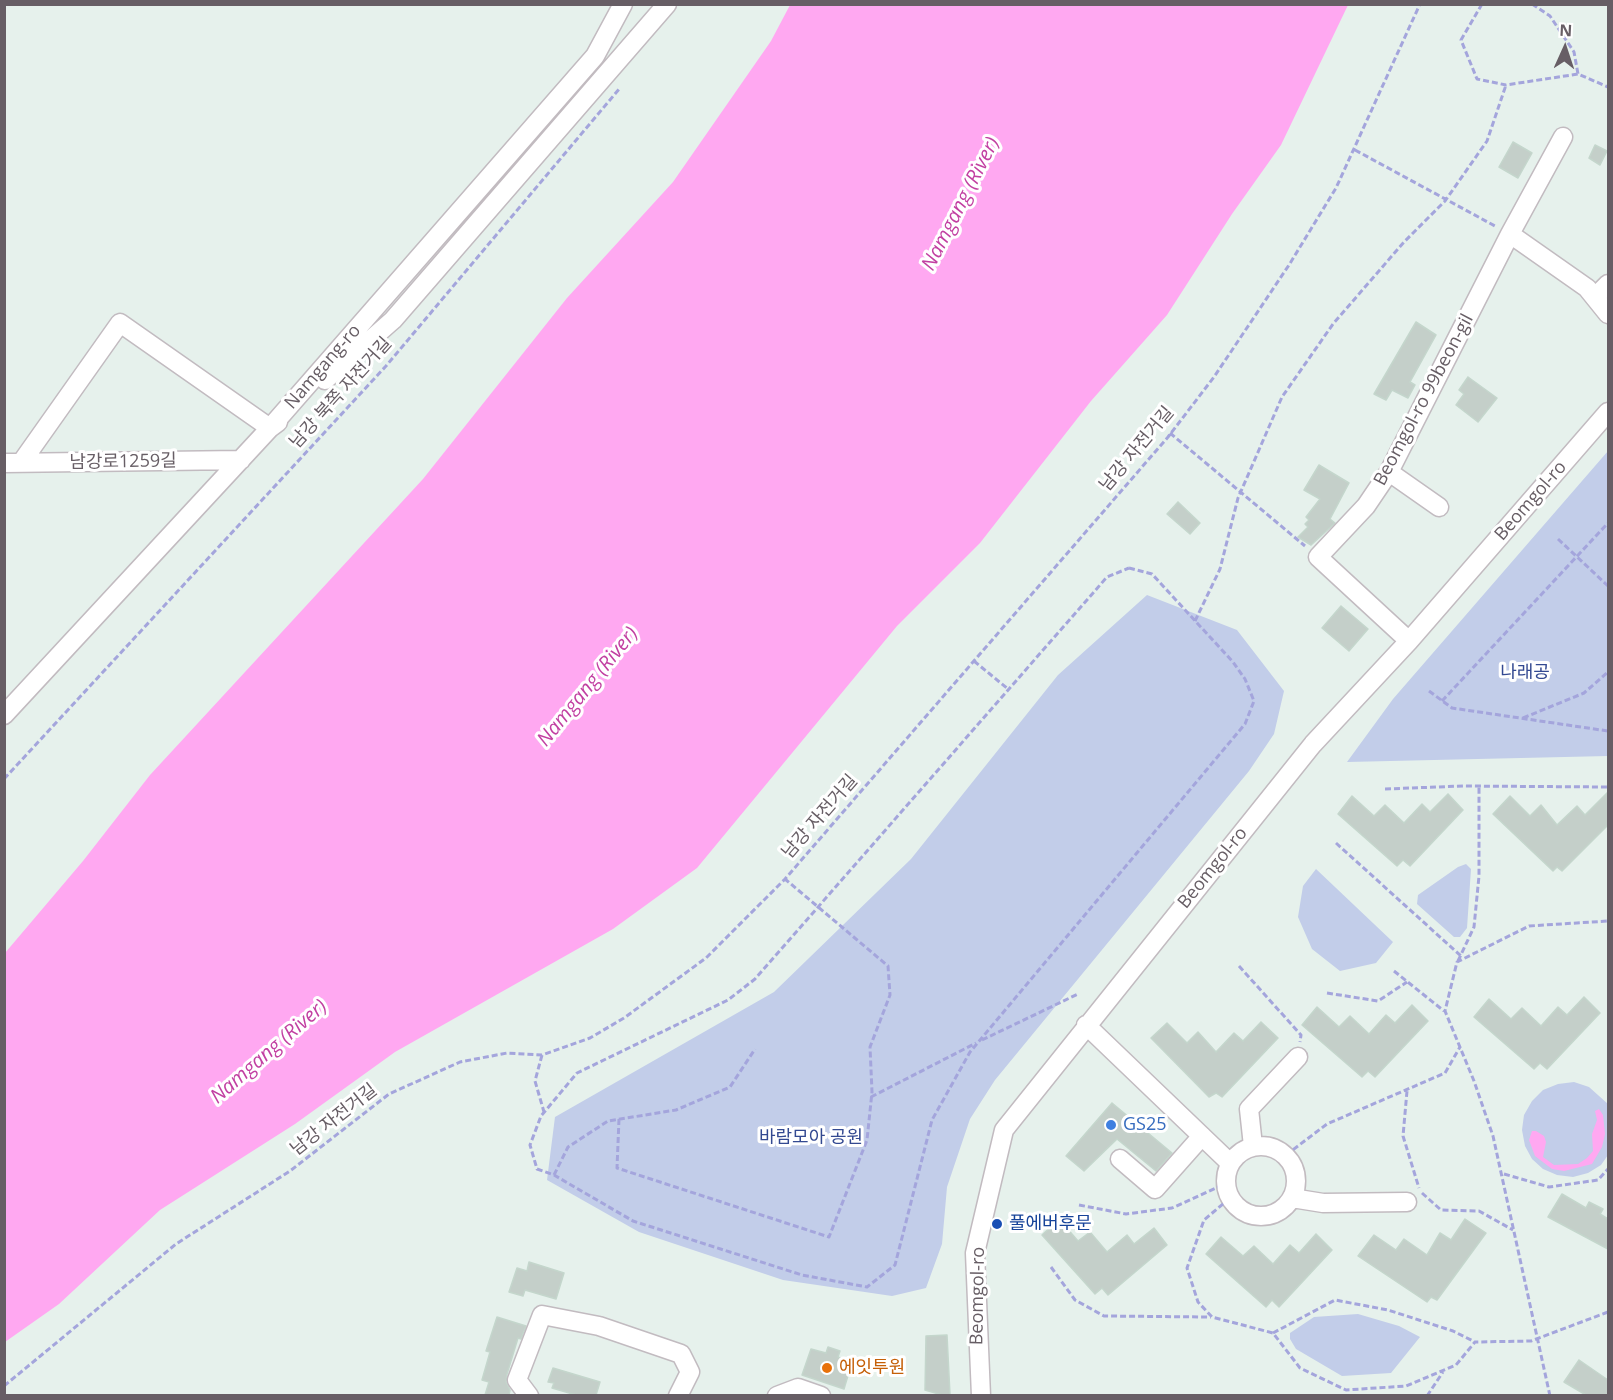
<!DOCTYPE html>
<meta charset="utf-8">
<style>
body{margin:0}
#map{position:relative;width:1613px;height:1400px;overflow:hidden;background:#e6f1ec;font-family:"Open Sans",sans-serif}
canvas{display:block}
.frame{position:absolute;inset:0;border:6px solid #675e65;pointer-events:none}
.north{position:absolute;left:1535px;top:18px;width:60px;height:60px;-webkit-text-stroke:4px #fff;paint-order:stroke;rotate:3deg;font-size:16px;font-weight:700;line-height:24px;text-align:center;color:#675e65}
.north::after{content:'';display:block;margin:auto;width:21px;height:27px;background:#675e65;clip-path:polygon(50% 0,100% 100%,50% 72%,0 100%)}
</style>
<div id="map">
<canvas width="1613" height="1400"></canvas>
<div class="frame"></div>
<div class="north">N</div>
</div>
<script>
const context = document.querySelector('canvas').getContext('2d');
context.lineJoin = 'round';
function fill(path, color) { context.fillStyle = color; context.fill(path, 'evenodd'); }
const shape = rows => new Path2D(rows.map(r => 'M' + r).join(''));
function trace(path, color, width, dash) { context.strokeStyle = color; context.lineWidth = width; context.lineCap = dash ? 'butt' : 'round'; context.setLineDash(dash || []); context.stroke(path); }
function write(font, color, halo, rows, align = 'center') {
  context.font = font + ' "Open Sans","Noto Sans KR",sans-serif'; context.lineWidth = 6; context.setLineDash([]); context.textBaseline = 'middle'; context.strokeStyle = halo; context.fillStyle = color; for (const [text, x, y, turn = 0] of rows) {
    context.save(); context.translate(x, y); context.rotate((+turn || 0) * Math.PI / 180); context.textAlign = isNaN(turn) ? turn : align; if (halo) context.strokeText(text, 0, 0); context.fillText(text, 0, 0); context.restore();
  }
}
fill(shape([
 [1608,451,1608,756,1347,762,1393,699],
 [1147,595,1237,630,1284,691,1274,734,1249,771,995,1080,970,1119,947,1187,942,1244,926,1288,892,1296,783,1280,639,1232,547,1180,555,1117,774,992,911,859,1058,675],
 [1466,864,1471,869,1467,928,1460,937,1454,937,1417,904,1418,895,1458,867],
 [1316,869,1393,942,1376,963,1340,971,1312,949,1298,917,1303,886],
 [1574,1082,1589,1087,1608,1104,1608,1155,1601,1165,1588,1173,1573,1177,1557,1175,1543,1169,1532,1159,1525,1146,1522,1130,1524,1115,1532,1101,1543,1090,1558,1084],
 [1358,1314,1399,1326,1420,1337,1391,1373,1342,1376,1296,1349,1290,1339,1290,1333,1314,1317]
]), '#c2cde9');
fill(shape([
 [790,5,1348,5,1281,145,1232,214,1167,315,1091,401,980,543,897,626,697,868,613,929,395,1052,295,1124,160,1210,59,1304,5,1342,5,953,83,861,150,775,423,479,567,298,673,182,771,41],
 [1599,1109,1603,1115,1605,1134,1602,1147,1592,1164,1564,1171,1552,1169,1535,1156,1529,1140,1532,1131,1536,1131,1544,1136,1546,1142,1543,1157,1554,1165,1578,1164,1587,1158,1593,1151,1592,1134,1597,1120,1595,1111]
]), '#ffa8f1');
const building = shape([
 [1513,142,1532,153,1518,178,1499,167,1513,142],
 [1595,145,1607,151,1600,165,1589,158,1595,145],
 [1416,322,1436,335,1410,382,1415,385,1408,398,1392,390,1386,400,1374,394,1416,322],
 [1468,377,1497,398,1478,422,1456,405,1464,394,1459,390,1468,377],
 [1319,465,1349,483,1330,519,1335,523,1311,545,1298,537,1308,527,1305,524,1309,520,1306,517,1320,499,1304,490,1319,465],
 [1178,502,1200,523,1190,534,1167,514,1178,502],
 [1341,606,1368,629,1349,651,1322,628,1341,606],
 [1608,792,1608,825,1562,871,1557,867,1553,871,1493,814,1510,796,1530,816,1541,805,1557,825,1577,806,1585,815,1608,792],
 [1448,794,1463,810,1410,866,1403,860,1397,866,1338,814,1352,796,1374,816,1385,805,1404,823,1422,804,1430,812,1448,794],
 [1584,997,1600,1013,1547,1069,1540,1063,1534,1069,1474,1017,1489,999,1511,1019,1522,1008,1541,1026,1558,1007,1567,1015,1584,997],
 [1412,1005,1428,1021,1375,1077,1368,1071,1362,1077,1302,1025,1317,1007,1339,1027,1350,1016,1369,1034,1386,1015,1395,1023,1412,1005],
 [1261,1022,1278,1038,1222,1097,1216,1093,1209,1097,1151,1038,1167,1023,1187,1043,1198,1032,1216,1052,1234,1033,1243,1041,1261,1022],
 [1112,1103,1172,1153,1156,1171,1117,1139,1084,1171,1066,1156,1112,1103],
 [1562,1194,1586,1208,1589,1202,1603,1209,1600,1214,1608,1219,1608,1249,1548,1217,1562,1194],
 [1059,1219,1078,1241,1090,1232,1107,1252,1127,1235,1134,1244,1154,1228,1167,1245,1108,1295,1102,1288,1095,1294,1042,1235,1059,1219],
 [1465,1219,1486,1233,1437,1300,1431,1297,1427,1302,1358,1256,1374,1235,1396,1250,1404,1239,1427,1255,1440,1233,1451,1240,1465,1219],
 [1316,1234,1332,1250,1279,1307,1272,1300,1266,1307,1206,1254,1221,1237,1243,1256,1254,1246,1273,1264,1290,1245,1299,1253,1316,1234],
 [529,1262,564,1273,556,1299,525,1290,523,1296,509,1292,517,1268,527,1271,529,1262],
 [497,1317,526,1326,521,1339,518,1338,507,1374,506,1382,510,1390,509,1395,485,1395,489,1382,482,1380,490,1352,486,1351,497,1317],
 [947,1335,950,1395,942,1395,925,1390,926,1336,947,1335],
 [828,1347,840,1351,838,1357,852,1362,844,1389,802,1375,811,1349,826,1353,828,1347],
 [1579,1360,1608,1380,1608,1395,1586,1395,1564,1382,1579,1360],
 [553,1368,600,1382,596,1395,576,1395,552,1388,554,1383,548,1382,553,1368]
]);
fill(building, '#c4cfc9');
trace(building, '#c4d6cc', 1.5);
const minor = shape([
 [1510,234,1563,137],
 [1595,297,1608,284],
 [325,380,393,320,667,4],
 [4,463,241,460],
 [21,463,120,323,270,428,278,422],
 [1389,472,1439,507],
 [1409,641,1318,557,1366,506,1389,472,1510,234,1587,288,1608,314],
 [4,715,270,428,595,56,623,4],
 [1086,1025,1230,1163],
 '1226 1181a35 35 0 1 1 70 0a35 35 0 1 1-70 0Z',
 [1253,1146,1249,1109,1298,1057],
 [1120,1159,1155,1189,1202,1136],
 [1292,1198,1323,1203,1407,1202],
 [529,1396,517,1380,542,1315,599,1326,681,1354,690,1372,678,1396],
 [777,1396,798,1388,821,1396],
 [981,1396,975,1253,1004,1130,1313,744,1409,641,1608,412]
]);
trace(minor, '#c2bbc0', 21);
trace(shape([
 [1482,4,1461,40,1477,79,1506,85,1578,74,1608,87],
 [1532,4,1550,16,1574,52,1578,74],
 [1355,150,1495,226],
 [1170,433,1305,546],
 [1558,539,1608,586],
 [1129,568,1152,574,1233,662,1245,679,1254,701,1245,724,970,1052,932,1120,895,1265,867,1287,802,1275,633,1221,554,1175,537,1169,530,1145,541,1116,577,1073,728,1000,755,979,1107,577,1129,568],
 [1195,621,1220,569,1238,498,1282,397,1333,324,1404,242,1445,201,1487,141,1506,85],
 [974,661,1008,689],
 [1429,691,1452,708,1608,731],
 [1442,701,1608,523],
 [1523,718,1584,693,1608,672],
 [4,779,386,366,620,88],
 [1385,789,1463,786,1608,787],
 [1336,843,1461,956],
 [1458,961,1474,927,1479,876,1479,786],
 [1239,966,1301,1035,1300,1042],
 [1394,971,1444,1011],
 [1327,993,1378,1001,1407,982],
 [982,1040,1078,994],
 [542,1055,535,1081,544,1112],
 [1407,1091,1403,1136,1419,1188],
 [871,1097,976,1043],
 [619,1119,617,1168,829,1237,867,1140,872,1092,870,1047,890,995,888,966,785,879],
 [1286,1155,1327,1124,1445,1073,1460,1047],
 [1504,1174,1549,1187,1598,1180,1608,1169],
 [554,1175,568,1147,608,1121,676,1110,730,1087,755,1049],
 [1422,1193,1441,1210,1479,1211,1513,1230],
 [1230,1198,1204,1220,1187,1268,1198,1302,1212,1317,1273,1333,1300,1368,1346,1390,1406,1386,1456,1365,1475,1342,1531,1341,1608,1312],
 [1079,1205,1126,1214,1172,1208,1225,1184],
 [1051,1267,1075,1300,1104,1316,1211,1317],
 [1273,1333,1335,1300,1388,1310,1453,1331,1475,1342],
 [4,1386,176,1244,290,1171,389,1094,460,1062,507,1053,542,1055,590,1038,624,1018,706,958,785,879,1168,437,1214,377,1289,265,1336,188,1420,4],
 [1427,1396,1443,1372],
 [1550,1396,1493,1136,1474,1081,1445,1011,1457,962,1529,926,1608,921]
]), '#a4a5dc', 3, [6, 3]);
trace(minor, '#fff', 18);
for (const [x, y, r, color] of [
 [1111,1125,6,"#3f7fe0"],
 [997,1224,6,"#1a4fb4"],
 [827,1368,6,"#e8710a"]
]) { const dot = new Path2D(); dot.arc(x, y, r, 0, 2 * Math.PI); context.fillStyle = color; context.fill(dot); trace(dot, '#fff', 2); }
write('18px', '#675e65', '#fff', [
 ["Namgang-ro",323,367,-49],
 ["남강 북쪽 자전거길",341,393,-48],
 ["Beomgol-ro 99beon-gil",1424,400,-62],
 ["남강 자전거길",1137,449,-50],
 ["남강로1259길",123,462,-1],
 ["Beomgol-ro",1531,501,-49],
 ["남강 자전거길",820,817,-49],
 ["Beomgol-ro",1213,868,-51],
 ["남강 자전거길",334,1120,-38],
 ["Beomgol-ro",978,1296,-89]
]);
write('18px', '#334991', '#fff', [
 ["나래공",1525,673],
 ["바람모아 공원",811,1138]
]);
write('18px', '#366cbe', '#fff', [
 ["GS25",1123,1125]
], 'left');
write('18px', '#164399', '#fff', [
 ["풀에버후문",1009,1224]
], 'left');
write('18px', '#c56008', '#fff', [
 ["에잇투원",839,1368]
], 'left');
write('italic 20px', '#c240a2', '#fff', [
 ["Namgang (River)",961,204,-63],
 ["Namgang (River)",588,687,-51],
 ["Namgang (River)",269,1052,-41]
]);
</script>
